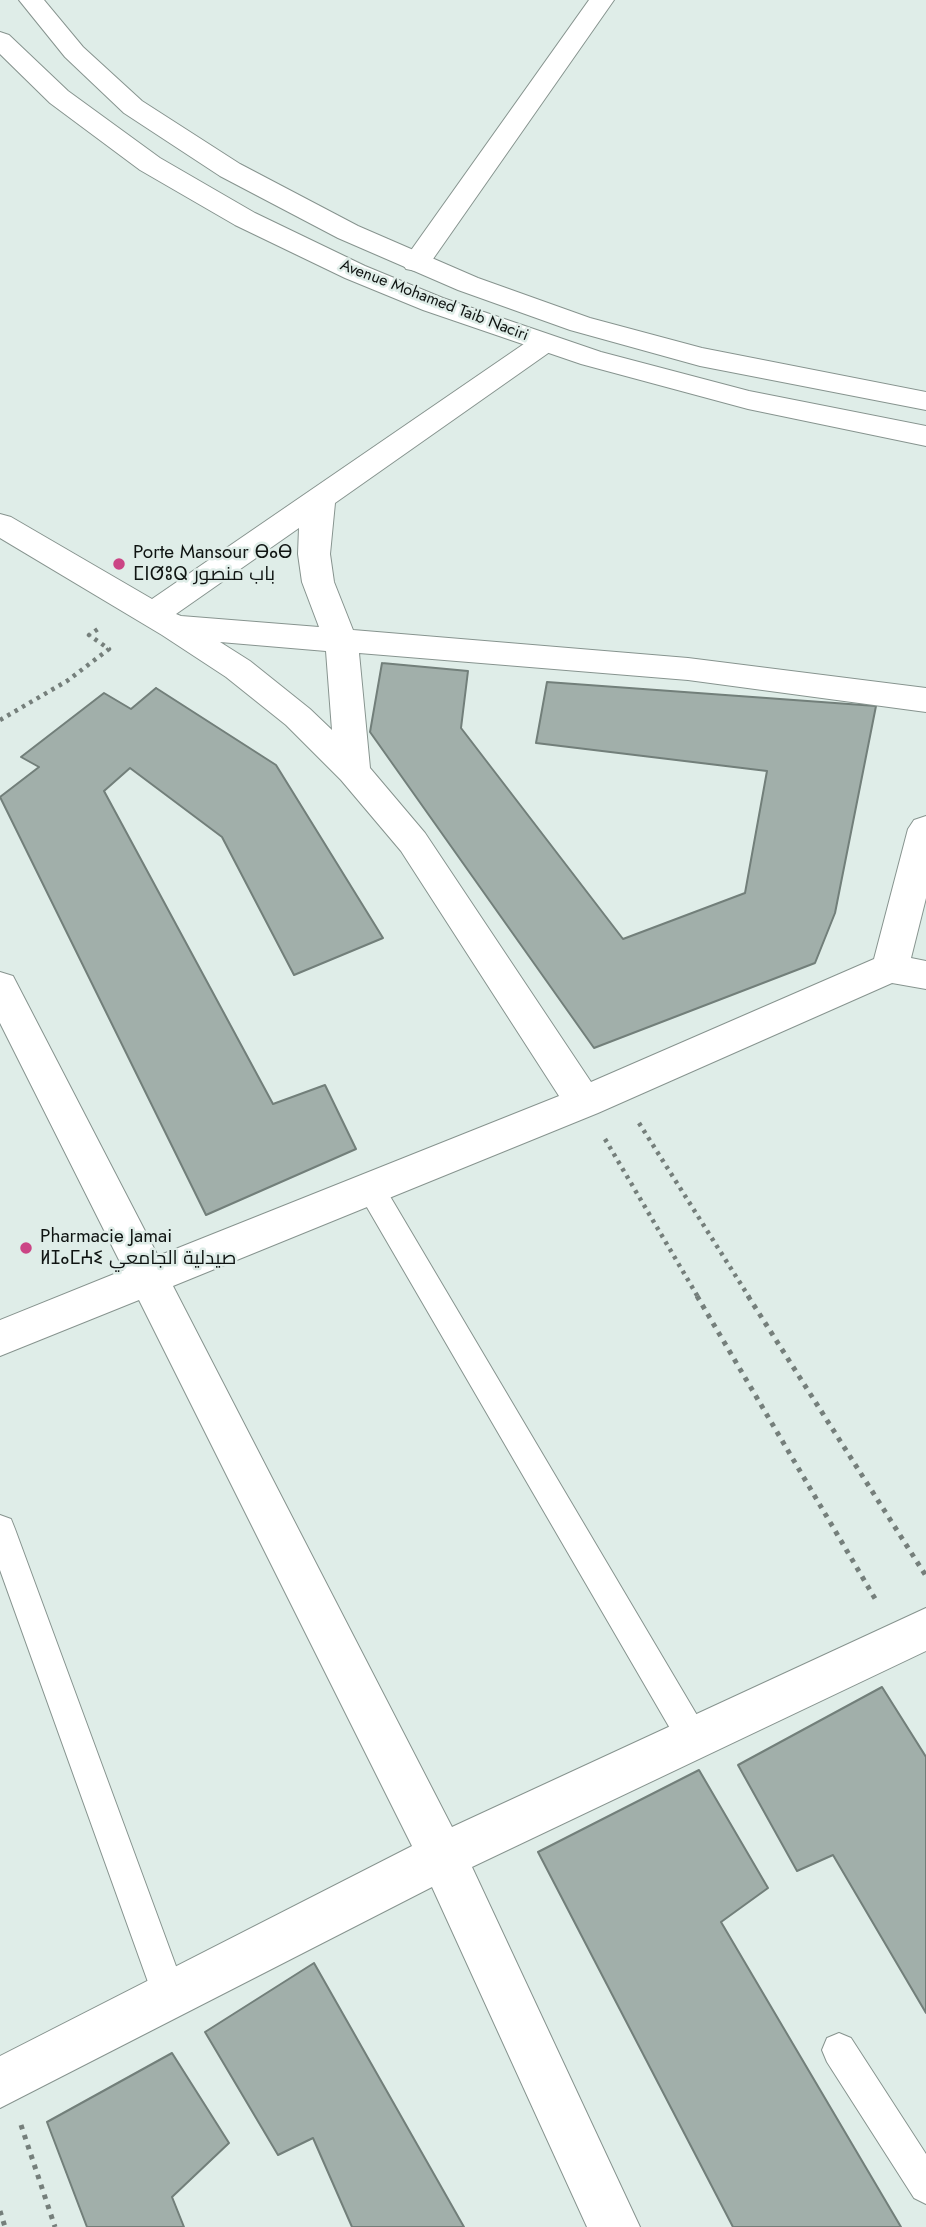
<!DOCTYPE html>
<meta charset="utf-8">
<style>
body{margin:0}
canvas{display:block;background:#dfede8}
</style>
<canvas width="926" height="2227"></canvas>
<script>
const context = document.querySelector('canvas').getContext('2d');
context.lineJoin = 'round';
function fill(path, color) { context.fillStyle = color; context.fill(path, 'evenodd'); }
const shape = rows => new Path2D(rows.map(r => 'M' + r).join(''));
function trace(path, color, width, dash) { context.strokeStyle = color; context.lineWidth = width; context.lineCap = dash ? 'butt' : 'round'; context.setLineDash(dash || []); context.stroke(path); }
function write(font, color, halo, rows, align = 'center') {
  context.font = font + ' Jost,Cairo,"Noto Sans Tifinagh",sans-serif'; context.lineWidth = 5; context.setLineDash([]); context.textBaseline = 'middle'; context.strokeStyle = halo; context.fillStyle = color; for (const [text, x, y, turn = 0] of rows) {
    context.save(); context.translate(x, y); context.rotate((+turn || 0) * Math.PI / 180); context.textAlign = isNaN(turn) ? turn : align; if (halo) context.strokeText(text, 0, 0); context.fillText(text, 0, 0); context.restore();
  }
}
const building = shape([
 [382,663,468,671,461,728,623,939,745,893,767,771,536,743,547,682,876,706,835,913,815,963,594,1048,370,732,382,663],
 [156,688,276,765,383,938,294,975,222,837,130,768,104,791,273,1104,325,1085,356,1149,206,1215,0,797,39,767,21,757,104,693,131,709,156,688],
 [882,1687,926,1757,926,2013,833,1855,797,1871,738,1765,882,1687],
 [699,1770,768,1888,721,1922,901,2227,733,2227,538,1852,699,1770],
 [314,1963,464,2227,352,2227,313,2138,278,2155,205,2032,314,1963],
 [172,2053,229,2143,172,2197,184,2227,87,2227,47,2122,172,2053]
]);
fill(building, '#a1afaa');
trace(building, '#727f7a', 2);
const lane = shape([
 [371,1178,381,1181,704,1727,709,1738,704,1749,693,1753,682,1749,361,1197,358,1189,361,1181,371,1178],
 [0,1515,11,1519,15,1529,187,1996,182,2008,170,2013,158,2008,153,1996,0,1570,0,1515],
 [839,2033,851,2038,926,2154,926,2204,914,2198,827,2062,822,2050,827,2038,839,2033]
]);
const street = shape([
 [589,0,614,0,426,269,416,271,406,269,402,263,589,0],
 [544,334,554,337,559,343,554,349,335,503,330,554,334,582,353,630,688,658,926,688,926,712,688,680,359,653,370,768,425,833,591,1082,874,959,908,829,914,820,926,816,926,898,911,958,926,961,926,989,892,983,598,1113,173,1286,452,1827,926,1608,926,1651,472,1867,640,2227,587,2227,432,1887,0,2108,0,2056,412,1846,139,1300,0,1356,0,1320,124,1270,0,1023,0,972,13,976,158,1256,559,1096,401,851,341,780,286,725,226,677,162,635,0,538,0,514,11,517,152,599,534,337,544,334],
 [299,528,298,554,302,582,319,627,181,616,176,614,299,528],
 [220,642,326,651,332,730,310,709,250,661,220,642]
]);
const secondary = shape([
 [19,0,44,0,83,47,142,101,240,164,358,226,478,278,590,318,702,348,926,392,926,410,700,366,570,330,458,290,338,238,220,176,124,113,65,57,19,0],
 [0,32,9,35,68,91,160,158,255,213,365,266,443,298,601,352,749,391,926,426,926,446,748,409,581,364,423,310,345,278,235,225,140,170,50,103,0,54,0,32]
]);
trace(lane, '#87948f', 2);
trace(street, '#87948f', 2);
trace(secondary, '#87948f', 2);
trace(shape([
 [0,720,67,681,109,649,89,635,98,629],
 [639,1123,749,1297],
 [605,1139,698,1297]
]), '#757f7b', 4.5, [3.5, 5]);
trace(shape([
 [697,1296,877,1602],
 [748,1296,926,1576],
 [21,2125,55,2227],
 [0,2211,5,2227]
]), '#757f7b', 5, [4.5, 6]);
fill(lane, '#fff');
fill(street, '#fff');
fill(secondary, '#fff');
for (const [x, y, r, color] of [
 [119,564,7,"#cb4585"],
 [26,1248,7,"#cb4585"]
]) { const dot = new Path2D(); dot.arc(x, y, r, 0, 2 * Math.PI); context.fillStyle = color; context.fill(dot); trace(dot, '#dfede8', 2.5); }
write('16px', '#0f1412', '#dfede8', [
 ["Avenue Mohamed Taib Naciri",434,301,21]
]);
write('19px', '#0f1412', '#dfede8', [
 ["Porte Mansour ⴱⴰⴱ",133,553],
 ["ⵎⵏⵚⵓⵕ باب منصور",133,575],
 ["Pharmacie Jamai",40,1237],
 ["ⵍⵊⴰⵎⵄⵉ صيدلية الجامعي",40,1259]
], 'left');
</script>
